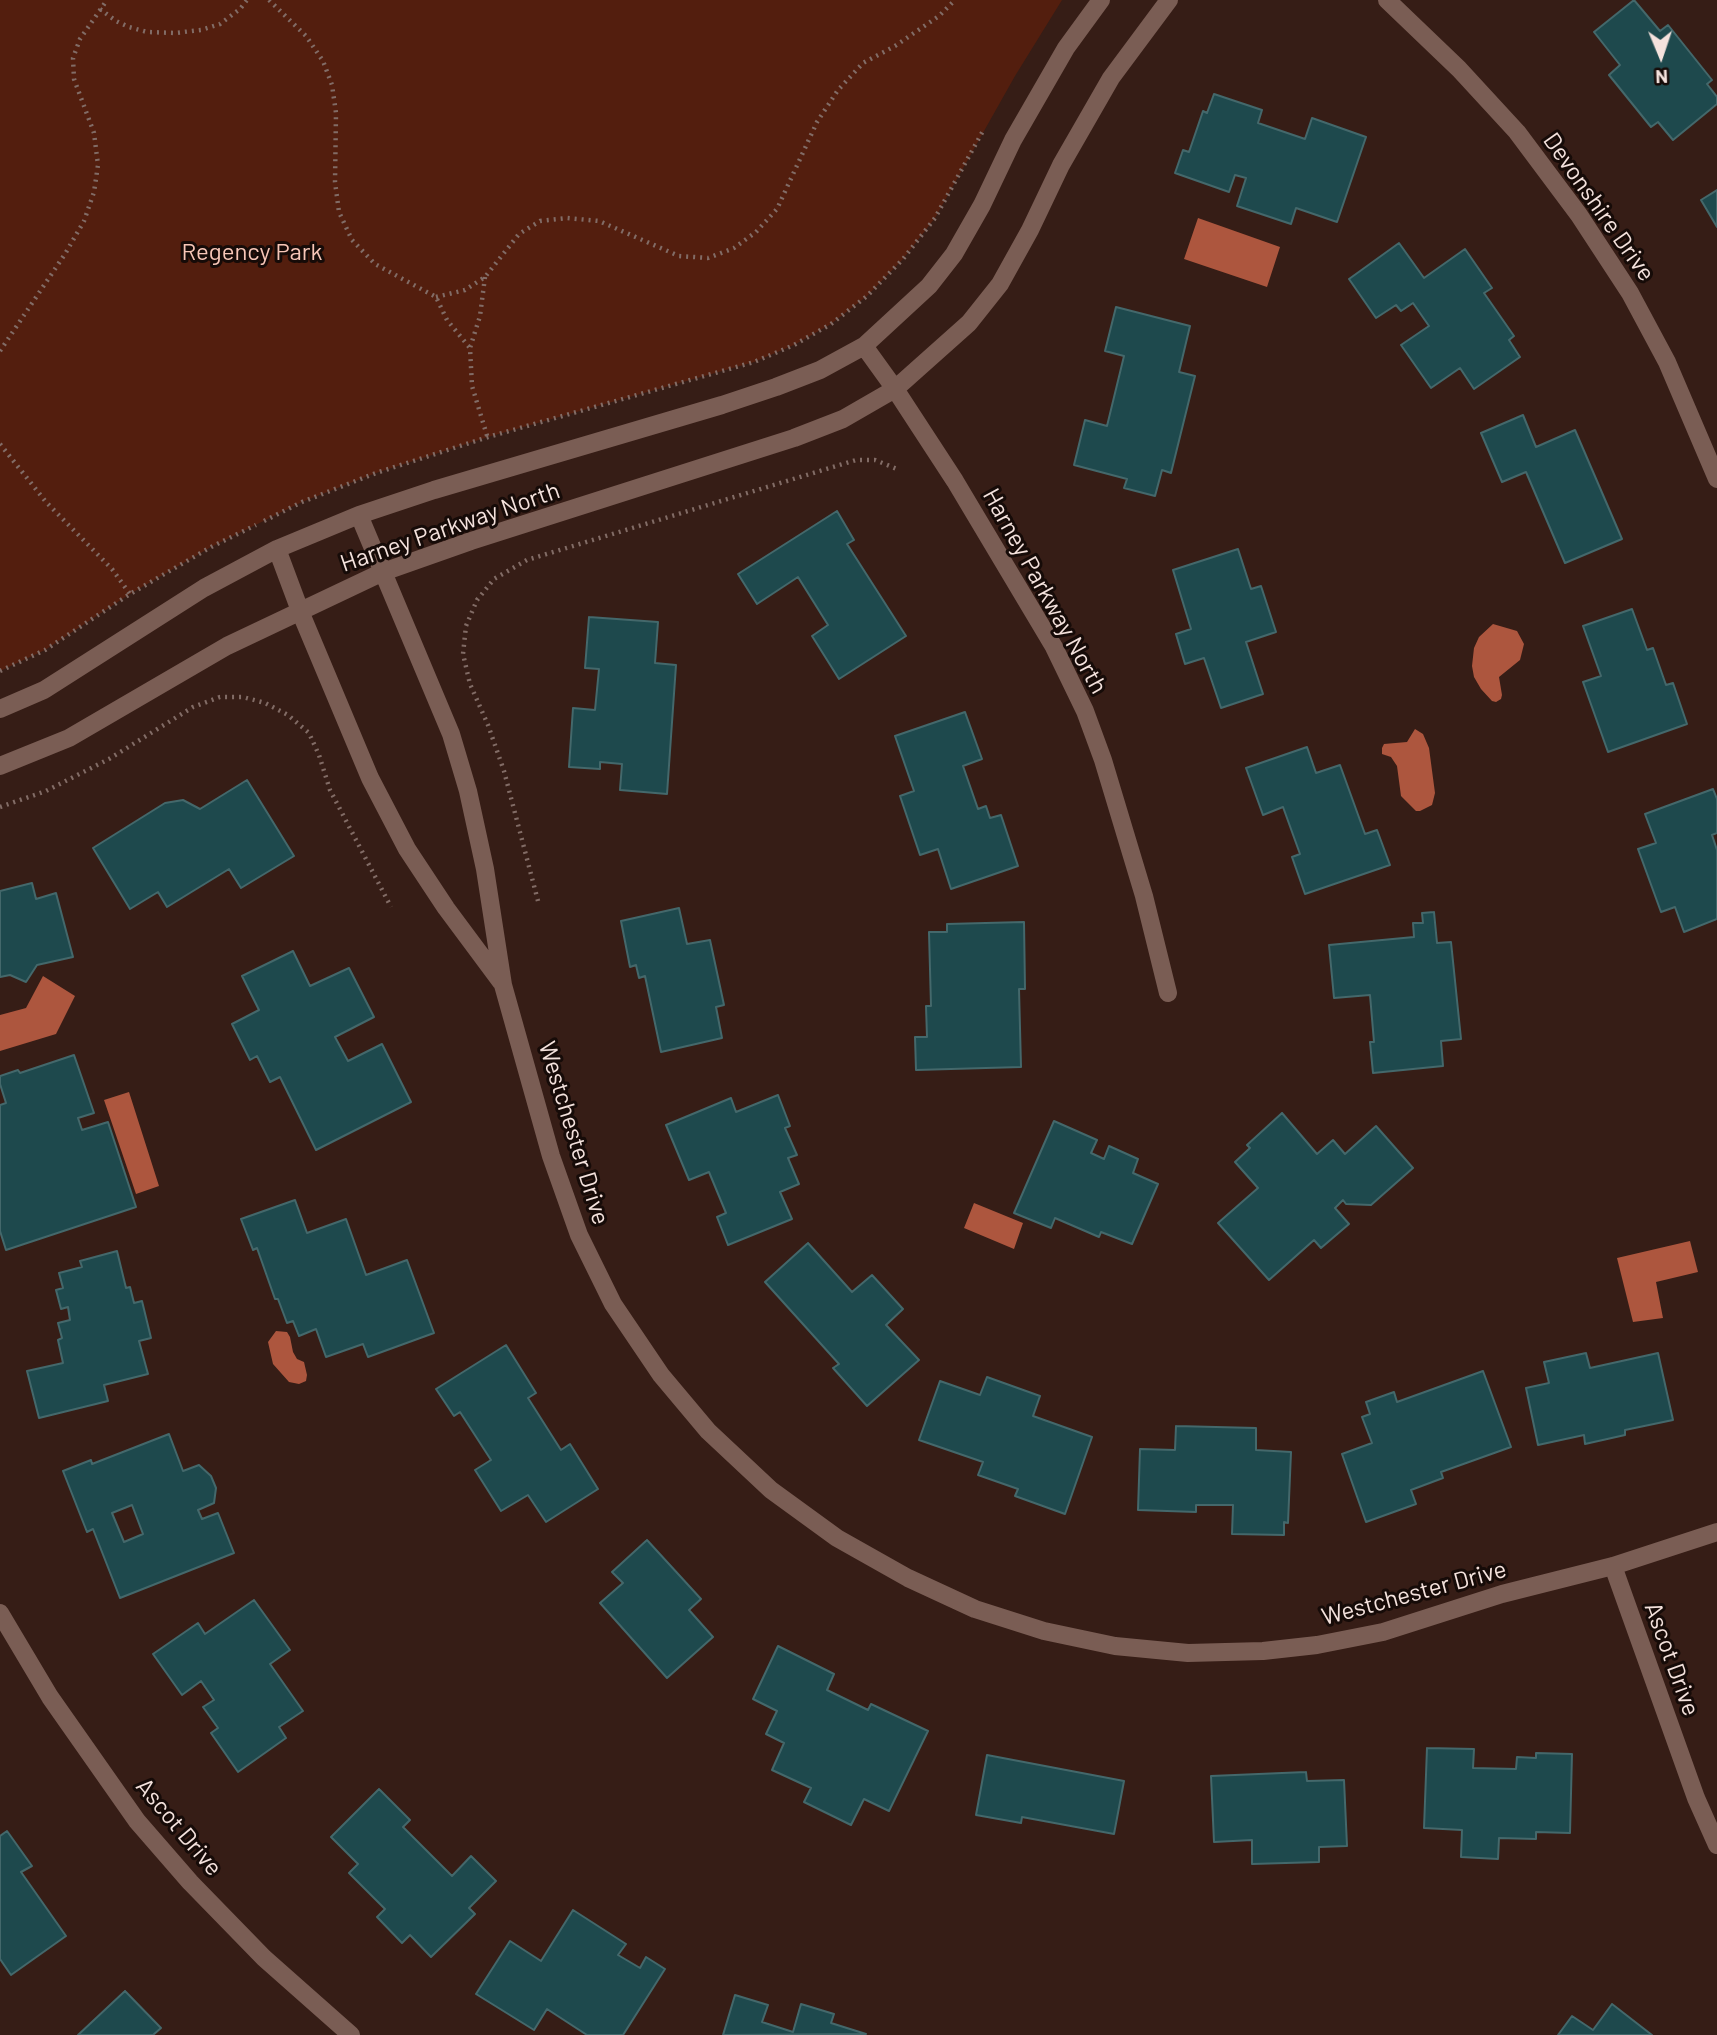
<!DOCTYPE html>
<style>
body{margin:0}
#map{position:relative;width:1717px;height:2035px;overflow:hidden;background:#361d16;font-family:Barlow,sans-serif}
canvas{display:block}
.north{position:absolute;left:1626px;top:21px;width:70px;height:70px;-webkit-text-stroke:5px #160b08;paint-order:stroke;rotate:178deg;font-size:19px;font-weight:700;line-height:28px;text-align:center;color:#f4e2dd}
.north::after{content:'';display:block;margin:auto;width:24px;height:32px;background:#f4e2dd;clip-path:polygon(50% 0,100% 100%,50% 72%,0 100%)}
</style>
<div id="map">
<canvas width="1717" height="2035"></canvas>
<div class="north">N</div>
</div>
<script>
const context = document.querySelector('canvas').getContext('2d');
context.lineJoin = 'round';
function fill(path, color) { context.fillStyle = color; context.fill(path, 'evenodd'); }
const shape = rows => new Path2D(rows.map(r => 'M' + r).join(''));
function trace(path, color, width, dash) { context.strokeStyle = color; context.lineWidth = width; context.lineCap = dash ? 'butt' : 'round'; context.setLineDash(dash || []); context.stroke(path); }
function write(font, color, halo, rows, align = 'center') {
  context.font = font + ' Barlow,sans-serif'; context.lineWidth = 6; context.setLineDash([]); context.textBaseline = 'middle'; context.strokeStyle = halo; context.fillStyle = color; for (const [text, x, y, turn = 0] of rows) {
    context.save(); context.translate(x, y); context.rotate((+turn || 0) * Math.PI / 180); context.textAlign = isNaN(turn) ? turn : align; if (halo) context.strokeText(text, 0, 0); context.fillText(text, 0, 0); context.restore();
  }
}
fill(shape([
 [0,0,1062,0,1015,76,935,218,903,259,867,296,831,324,794,345,754,362,488,437,376,473,302,502,211,547,130,594,45,650,0,671]
]), '#531e0e');
fill(shape([
 [1198,218,1280,247,1267,287,1184,259],
 [1493,624,1517,631,1524,644,1520,660,1499,677,1502,695,1501,699,1496,702,1492,701,1481,689,1474,677,1472,666,1474,648,1479,637],
 [1415,729,1423,734,1429,748,1435,793,1432,805,1420,811,1416,811,1401,796,1397,766,1391,757,1382,754,1382,748,1384,744,1407,742],
 [43,976,75,996,56,1034,0,1051,0,1015,26,1008],
 [129,1092,159,1186,136,1194,104,1100],
 [974,1203,1023,1223,1014,1249,964,1228],
 [1690,1241,1698,1272,1656,1282,1663,1318,1633,1322,1617,1258],
 [276,1331,287,1332,290,1337,293,1352,297,1359,304,1362,307,1375,306,1381,299,1384,289,1382,273,1364,268,1342]
]), '#ad563e');
const building = shape([
 [1634,0,1660,31,1668,25,1712,80,1707,84,1717,97,1717,104,1673,140,1658,122,1651,127,1609,75,1620,65,1594,32,1634,0],
 [1214,94,1262,110,1258,123,1305,139,1312,118,1366,137,1337,222,1296,208,1291,224,1237,206,1246,178,1235,175,1229,192,1175,173,1183,150,1189,152,1203,111,1207,113,1214,94],
 [1717,190,1717,227,1701,200,1717,190],
 [1399,243,1424,278,1465,249,1492,288,1484,293,1514,336,1509,340,1520,357,1474,389,1460,368,1431,388,1401,345,1429,326,1413,303,1401,311,1396,305,1376,318,1349,279,1399,243],
 [1116,307,1190,326,1179,372,1195,376,1171,473,1162,470,1155,496,1124,488,1127,479,1074,465,1085,420,1107,426,1124,356,1105,351,1116,307],
 [1523,415,1536,447,1575,430,1622,539,1565,563,1526,472,1502,482,1481,433,1523,415],
 [837,511,854,540,847,544,906,636,839,679,812,636,828,625,798,577,757,604,738,574,837,511],
 [1238,549,1251,589,1261,586,1276,632,1246,642,1263,694,1221,708,1204,658,1185,664,1176,634,1191,629,1173,570,1238,549],
 [1632,609,1647,650,1653,648,1666,685,1673,683,1687,724,1608,752,1583,682,1601,676,1583,626,1632,609],
 [589,617,658,622,655,663,676,665,667,794,620,790,622,764,600,762,600,769,569,767,573,708,595,710,599,669,585,668,589,617],
 [965,712,982,759,963,766,978,809,986,806,990,818,1001,815,1018,866,951,889,938,849,920,855,900,796,914,791,895,736,965,712],
 [1307,747,1316,773,1340,765,1365,834,1377,830,1390,865,1305,894,1292,857,1300,854,1283,807,1263,815,1246,768,1307,747],
 [247,780,294,856,241,888,229,869,167,907,158,892,130,909,93,848,165,803,183,800,200,809,247,780],
 [1713,789,1717,799,1717,833,1712,835,1717,850,1717,919,1684,932,1675,907,1661,912,1638,849,1656,843,1645,814,1713,789],
 [32,883,36,899,56,893,73,957,37,965,26,982,10,975,0,977,0,891,32,883],
 [679,908,687,944,710,940,724,1005,716,1007,722,1038,661,1052,645,976,639,978,636,965,630,967,621,921,679,908],
 [1434,912,1437,943,1451,942,1461,1039,1441,1041,1443,1066,1373,1073,1370,1042,1374,1042,1370,995,1334,998,1329,945,1414,937,1413,923,1423,923,1422,913,1434,912],
 [1024,922,1025,989,1019,989,1021,1067,916,1070,915,1037,927,1037,926,1006,931,1006,929,932,947,932,947,924,1024,922],
 [293,951,310,986,349,968,374,1017,335,1037,348,1061,382,1044,411,1102,316,1150,280,1077,270,1082,257,1056,250,1060,232,1024,259,1010,242,976,293,951],
 [74,1055,94,1113,78,1118,82,1130,108,1122,136,1207,6,1250,0,1231,0,1105,6,1103,0,1084,0,1076,18,1070,20,1073,74,1055],
 [778,1095,790,1126,785,1128,797,1155,788,1158,799,1184,780,1192,792,1219,728,1245,717,1217,726,1213,709,1172,689,1180,666,1125,731,1098,736,1112,778,1095],
 [1282,1113,1317,1154,1333,1140,1345,1154,1376,1126,1413,1168,1371,1205,1346,1204,1343,1200,1335,1208,1349,1224,1321,1248,1314,1240,1269,1280,1218,1223,1258,1188,1235,1162,1250,1148,1247,1145,1282,1113],
 [1054,1121,1097,1140,1091,1153,1104,1159,1109,1146,1138,1159,1133,1173,1158,1184,1132,1244,1101,1232,1099,1237,1055,1218,1051,1228,1014,1213,1054,1121],
 [295,1200,307,1233,346,1219,366,1275,407,1260,434,1333,368,1357,363,1344,326,1357,316,1329,299,1336,293,1321,287,1323,278,1299,275,1299,257,1248,253,1250,241,1219,295,1200],
 [808,1243,852,1292,872,1275,903,1309,886,1325,919,1360,867,1406,833,1368,839,1364,765,1282,808,1243],
 [117,1251,126,1288,130,1287,134,1303,142,1301,151,1338,139,1341,148,1374,104,1385,108,1401,39,1418,27,1371,63,1363,58,1340,62,1338,58,1323,70,1320,68,1307,61,1309,56,1290,63,1288,59,1273,82,1267,80,1261,117,1251],
 [506,1345,536,1393,528,1398,561,1450,570,1444,598,1489,546,1522,528,1495,501,1511,475,1470,491,1460,460,1412,454,1416,436,1389,506,1345],
 [1586,1353,1590,1368,1658,1353,1673,1420,1625,1430,1625,1435,1585,1444,1584,1435,1538,1445,1526,1388,1549,1383,1544,1362,1586,1353],
 [1483,1371,1511,1447,1441,1472,1443,1478,1411,1490,1416,1504,1366,1522,1342,1454,1372,1443,1362,1417,1370,1414,1366,1402,1394,1392,1397,1402,1483,1371],
 [987,1377,1040,1396,1033,1416,1092,1437,1065,1514,1015,1496,1018,1489,978,1475,983,1462,919,1440,940,1381,980,1395,987,1377],
 [1176,1426,1256,1428,1256,1450,1291,1452,1288,1523,1284,1522,1284,1535,1232,1534,1233,1505,1196,1505,1196,1512,1138,1510,1140,1449,1175,1450,1176,1426],
 [169,1434,183,1471,199,1465,211,1476,216,1488,214,1503,198,1510,202,1519,218,1513,234,1553,120,1598,93,1529,87,1532,63,1471,91,1460,92,1464,169,1434],
 [132,1505,143,1534,124,1542,112,1513,132,1505],
 [647,1540,701,1599,689,1610,713,1637,667,1678,600,1603,623,1583,612,1572,647,1540],
 [254,1600,290,1650,270,1664,303,1711,279,1727,286,1738,238,1772,211,1733,218,1728,203,1707,214,1700,201,1681,182,1695,153,1654,198,1623,205,1634,254,1600],
 [778,1646,834,1674,827,1690,868,1710,871,1704,928,1731,889,1811,864,1799,851,1825,804,1802,811,1788,772,1770,784,1743,766,1734,777,1711,753,1699,778,1646],
 [1427,1748,1474,1749,1473,1768,1516,1769,1517,1757,1536,1758,1536,1753,1572,1754,1570,1833,1536,1832,1536,1839,1499,1838,1498,1859,1461,1857,1462,1830,1424,1828,1427,1748],
 [987,1755,1124,1781,1114,1834,1022,1817,1021,1823,976,1815,987,1755],
 [1306,1772,1307,1781,1344,1780,1347,1846,1319,1847,1319,1862,1252,1864,1252,1840,1214,1842,1211,1776,1306,1772],
 [379,1789,410,1820,403,1827,452,1876,471,1856,496,1881,469,1908,475,1914,431,1957,410,1935,402,1943,377,1917,385,1909,349,1873,358,1864,331,1837,379,1789],
 [7,1831,32,1866,21,1872,66,1936,11,1975,0,1959,0,1836,7,1831],
 [573,1910,626,1944,618,1955,640,1968,646,1957,665,1969,623,2035,587,2035,547,2009,534,2030,476,1994,510,1941,541,1961,573,1910],
 [125,1991,161,2028,153,2035,78,2035,125,1991],
 [735,1995,768,2005,762,2022,793,2032,801,2004,834,2014,831,2023,866,2034,723,2035,735,1995],
 [1612,2004,1652,2035,1558,2035,1572,2016,1593,2030,1612,2004]
]);
fill(building, '#1e494d');
trace(building, '#44686b', 2);
trace(shape([
 [269,0,306,36,323,61,332,85,336,113,335,182,339,212,352,240,375,264,436,297,447,320,470,348],
 [100,9,116,21,129,27,147,32,175,33,201,30,220,24,240,9,247,0],
 [485,277,480,316,470,348,472,386,488,439],
 [436,297,465,290,485,277,519,234,540,221,567,218,599,221,679,256,708,258,734,248,756,232,777,209,817,122,838,90,863,63,895,46,939,16,955,0],
 [0,351,65,254,84,221,94,192,98,165,94,133,74,79,73,58,80,39,107,0],
 [0,444,46,502,112,569,130,594],
 [264,521,302,502,376,473,488,437,754,362,794,345,831,324,867,296,903,259,935,218,984,129],
 [0,671,45,650,130,594,211,547,256,525],
 [0,807,46,791,109,759,193,707,220,697,243,697,265,703,288,715,309,733,319,755,330,790,391,907],
 [538,901,504,771,488,725,470,684,463,654,466,626,477,600,494,579,527,560,856,460,875,460,897,469]
]), '#826c66', 4.5, [2, 5]);
trace(shape([
 [1387,0,1459,69,1517,132,1579,215,1630,293,1667,362,1717,479],
 [864,346,895,389,955,481,1054,647,1085,711,1103,760,1144,896,1168,993],
 [359,515,451,734,468,791,485,869,503,985,551,1156,579,1235,613,1304,661,1375,708,1431,771,1490,837,1538,908,1578,975,1609,1044,1631,1115,1646,1188,1653,1263,1651,1317,1645,1383,1632,1502,1594,1613,1566,1717,1532],
 [277,549,302,616,370,778,407,849,446,908,501,982],
 [0,709,44,690,204,588,277,549,359,515,434,490,722,405,776,387,820,370,864,346,929,286,954,254,982,205,1013,140,1066,48,1101,0],
 [0,766,69,738,227,646,383,572,471,541,794,438,843,419,895,389,969,323,1000,284,1030,230,1061,165,1111,78,1169,0],
 [1613,1566,1696,1798,1717,1845],
 [0,1613,50,1697,137,1821,190,1882,264,1958,351,2035]
]), '#7a5d54', 18);
write('24px', '#f4e2dd', '#160b08', [
 ["Devonshire Drive",1599,207,55],
 ["Harney Parkway North",450,527,-19],
 ["Harney Parkway North",1045,591,61],
 ["Westchester Drive",574,1133,73],
 ["Westchester Drive",1414,1593,-15],
 ["Ascot Drive",1672,1659,70],
 ["Ascot Drive",179,1827,50]
]);
write('24px', '#f7c6b7', '#160b08', [
 ["Regency Park",252,252]
]);
</script>
